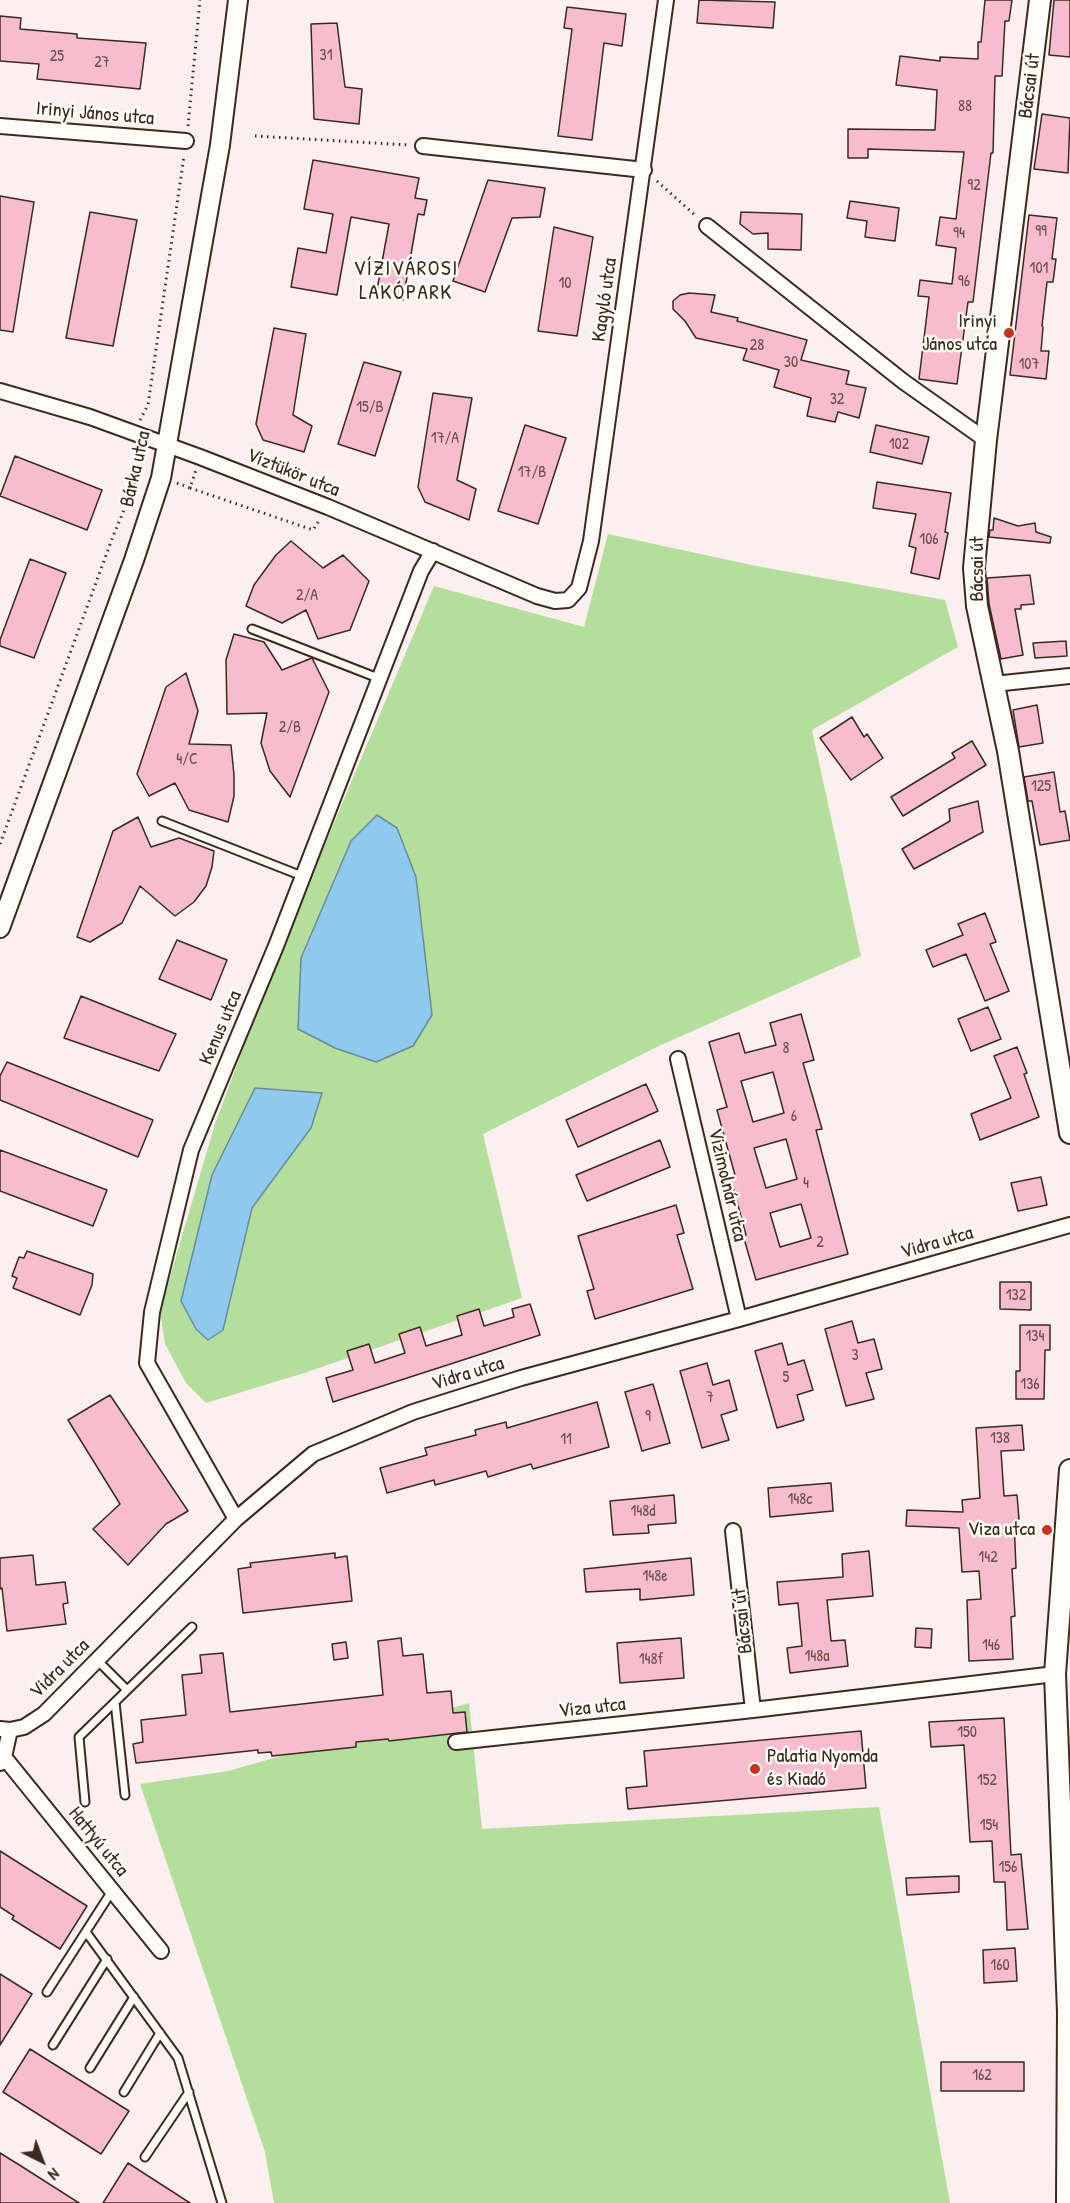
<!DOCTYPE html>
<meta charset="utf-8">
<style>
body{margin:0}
#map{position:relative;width:1070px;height:2203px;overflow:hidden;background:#fcefef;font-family:"Patrick Hand",sans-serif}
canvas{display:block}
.north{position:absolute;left:12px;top:2131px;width:60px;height:60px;-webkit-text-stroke:4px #fdfcf7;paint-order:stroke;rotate:138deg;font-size:16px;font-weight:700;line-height:24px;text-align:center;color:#3b2a1e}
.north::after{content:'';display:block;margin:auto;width:21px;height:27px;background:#3b2a1e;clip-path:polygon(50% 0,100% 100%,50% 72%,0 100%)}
</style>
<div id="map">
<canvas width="1070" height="2203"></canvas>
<div class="north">N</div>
</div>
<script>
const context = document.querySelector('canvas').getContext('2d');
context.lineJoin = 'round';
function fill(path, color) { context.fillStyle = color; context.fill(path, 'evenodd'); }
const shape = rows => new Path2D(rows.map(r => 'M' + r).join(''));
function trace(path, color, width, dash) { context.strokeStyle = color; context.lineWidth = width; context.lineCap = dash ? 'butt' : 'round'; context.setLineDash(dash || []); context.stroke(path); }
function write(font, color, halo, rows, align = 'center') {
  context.font = font + ' "Patrick Hand",sans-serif'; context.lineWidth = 5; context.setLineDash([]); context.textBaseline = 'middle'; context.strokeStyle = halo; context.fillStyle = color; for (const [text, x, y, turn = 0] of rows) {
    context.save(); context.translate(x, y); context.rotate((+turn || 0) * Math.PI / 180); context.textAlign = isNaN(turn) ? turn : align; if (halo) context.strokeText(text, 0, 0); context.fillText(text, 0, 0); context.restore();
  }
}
fill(shape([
 [608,534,756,566,945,600,958,647,812,730,861,956,659,1046,483,1134,522,1298,304,1373,206,1403,186,1383,165,1344,160,1311,215,1124,274,965,434,586,584,627],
 [301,958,376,1062,335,1048,298,1028],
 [255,1088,322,1093,311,1128,252,1208,223,1330,208,1340,196,1329],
 [469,1703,482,1829,879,1807,950,2203,274,2203,265,2152,140,1784,228,1771]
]), '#b4de9b');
const water = shape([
 [377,815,397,828,416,877,432,1015,413,1046,376,1062,335,1048,298,1029,301,958,351,841,377,815],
 [255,1088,322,1093,311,1128,252,1208,223,1330,208,1340,196,1329,181,1301,212,1175,255,1088]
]);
fill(water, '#8fc9ee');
trace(water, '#6d899b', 1.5);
const building = shape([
 [699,0,775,2,773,28,697,23,699,0],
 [985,0,1012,0,1009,21,1005,21,1002,76,995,76,993,153,991,153,973,302,968,302,957,384,919,379,929,297,918,296,920,280,952,284,956,248,936,245,940,217,956,219,964,152,868,149,868,158,848,158,848,129,935,130,937,90,896,85,900,56,940,61,940,57,978,59,978,42,981,42,985,0],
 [1054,0,1070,0,1070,57,1049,55,1054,0],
 [567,7,626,14,622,46,604,43,592,140,558,136,572,29,564,28,567,7],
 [0,16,21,18,20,29,77,34,77,38,146,43,140,89,37,79,39,64,0,61,0,16],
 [337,23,345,87,362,89,359,124,314,119,311,24,337,23],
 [1042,114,1070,118,1068,173,1034,169,1042,114],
 [313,160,419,178,415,198,427,200,424,215,418,214,403,300,376,295,389,224,351,217,337,295,291,287,298,248,326,253,333,214,304,209,313,160],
 [488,180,545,188,540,217,512,218,485,292,453,281,488,180],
 [0,196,34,202,13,332,0,330,0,196],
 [850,201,899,208,895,241,865,237,867,221,847,218,850,201],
 [90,212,137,220,113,346,66,338,90,212],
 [741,212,802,214,801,250,768,249,768,233,753,234,740,224,741,212],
 [1029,215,1057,218,1052,259,1056,259,1053,282,1047,282,1042,326,1043,327,1041,351,1049,351,1046,379,1010,375,1029,215],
 [554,227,593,237,577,336,538,331,554,227],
 [689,293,715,295,711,312,738,318,737,321,807,340,801,360,849,371,846,384,866,388,859,418,838,412,835,422,807,416,811,398,774,387,779,370,743,360,747,349,696,338,685,321,673,309,673,301,680,295,689,293],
 [274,328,306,334,293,415,312,426,304,452,263,440,256,424,274,328],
 [364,362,401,372,375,456,338,444,364,362],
 [433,393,472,398,457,480,476,489,469,520,425,502,418,487,433,393],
 [525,425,566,438,538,524,498,511,525,425],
 [876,425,929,437,922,464,870,452,876,425],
 [15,456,102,490,87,530,0,496,15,456],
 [877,482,951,493,945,532,948,533,939,579,911,573,916,548,909,546,916,514,873,508,877,482],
 [994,518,1018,526,1035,523,1036,532,1051,537,1050,543,989,537,990,530,993,530,994,518],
 [291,541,323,568,343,555,369,581,350,630,318,639,306,610,282,623,246,606,254,585,276,555,291,541],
 [30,559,66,573,34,658,0,646,0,640,30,559],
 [1030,575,1034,604,1021,605,1021,609,1015,609,1023,655,1001,659,989,604,987,578,1030,575],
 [234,634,264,642,282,670,312,658,329,692,290,797,270,771,261,743,267,713,227,714,226,660,234,634],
 [1066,641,1067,656,1035,658,1033,643,1066,641],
 [186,673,198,711,189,744,231,745,234,775,234,796,228,822,189,810,175,783,149,796,137,774,166,687,186,673],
 [1037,705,1043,743,1019,747,1013,710,1037,705],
 [852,717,864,737,867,734,883,758,851,780,820,738,852,717],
 [972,741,986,765,903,816,891,797,955,758,952,753,972,741],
 [1054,772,1060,812,1065,811,1070,840,1040,845,1032,801,1028,801,1024,777,1054,772],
 [978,801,983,832,914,869,902,849,950,821,949,809,978,801],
 [138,817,151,847,179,838,214,851,212,867,206,886,194,902,175,916,140,886,122,923,90,942,77,937,113,831,138,817],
 [985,913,996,942,990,944,1009,991,985,1001,966,954,933,967,926,950,963,935,958,924,985,913],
 [177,940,227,960,211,1000,159,979,177,940],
 [81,996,176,1034,159,1071,64,1038,81,996],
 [988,1007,1001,1039,971,1051,958,1019,988,1007],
 [801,1014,814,1060,803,1063,822,1129,816,1130,848,1254,756,1280,743,1235,746,1235,730,1176,735,1175,717,1110,727,1107,709,1042,739,1033,745,1053,776,1045,770,1023,801,1014],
 [773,1072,784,1113,753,1122,741,1081,773,1072],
 [786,1139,797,1179,766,1188,754,1148,786,1139],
 [801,1204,811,1238,780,1247,770,1213,801,1204],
 [1017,1047,1027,1073,1024,1074,1039,1117,980,1140,971,1114,1011,1098,994,1056,1017,1047],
 [7,1062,153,1120,138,1157,0,1100,0,1076,7,1062],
 [646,1084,658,1111,578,1147,566,1120,646,1084],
 [660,1140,670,1167,587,1201,576,1175,660,1140],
 [0,1150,107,1190,93,1226,0,1191,0,1150],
 [1041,1177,1047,1205,1018,1211,1011,1183,1041,1177],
 [676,1205,684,1233,677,1235,693,1289,595,1319,587,1291,594,1289,578,1236,676,1205],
 [27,1251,93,1274,92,1285,80,1315,13,1288,17,1278,12,1276,19,1257,24,1258,27,1251],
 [1000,1282,1031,1282,1031,1310,1000,1309,1000,1282],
 [530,1304,540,1335,333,1402,326,1378,353,1370,347,1351,369,1344,375,1363,405,1353,399,1334,420,1327,426,1346,462,1335,457,1316,479,1309,484,1326,514,1317,512,1309,530,1304],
 [852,1321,858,1343,874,1339,882,1369,866,1373,874,1399,846,1406,825,1329,852,1321],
 [1020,1325,1050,1325,1050,1350,1045,1350,1044,1399,1016,1399,1016,1371,1020,1371,1020,1325],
 [782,1343,788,1365,804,1360,813,1390,797,1395,804,1420,777,1428,755,1351,782,1343],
 [707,1363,713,1385,729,1380,737,1410,721,1415,729,1440,702,1448,680,1371,707,1363],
 [653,1384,670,1443,642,1451,625,1392,653,1384],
 [110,1395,188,1511,166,1524,128,1565,93,1529,120,1504,68,1420,110,1395],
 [597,1402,609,1447,533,1469,531,1464,488,1477,486,1471,435,1485,434,1480,387,1493,380,1468,427,1455,425,1448,476,1435,475,1430,506,1422,507,1428,597,1402],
 [1022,1425,1024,1450,1001,1451,1004,1496,1017,1495,1019,1519,1014,1520,1016,1568,1012,1569,1015,1616,1011,1617,1013,1659,969,1661,967,1600,981,1599,979,1571,962,1572,959,1528,906,1526,907,1510,963,1512,962,1500,980,1498,976,1428,1022,1425],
 [831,1483,833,1511,770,1517,768,1488,831,1483],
 [674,1495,676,1523,648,1525,649,1533,613,1535,610,1501,674,1495],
 [869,1551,873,1596,827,1600,831,1641,845,1640,848,1666,790,1673,787,1648,802,1646,798,1603,779,1605,777,1582,843,1577,842,1554,869,1551],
 [335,1553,335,1558,347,1556,352,1601,243,1613,238,1569,251,1567,250,1563,335,1553],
 [33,1555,36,1585,65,1582,68,1603,63,1604,66,1624,7,1631,2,1588,0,1589,0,1558,33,1555],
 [691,1558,694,1595,640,1600,640,1589,586,1592,584,1569,691,1558],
 [916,1628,932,1629,931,1648,915,1647,916,1628],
 [401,1638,403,1656,423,1654,427,1693,451,1691,453,1713,465,1712,467,1732,389,1741,388,1739,356,1742,356,1747,272,1756,271,1752,258,1753,258,1750,136,1763,133,1744,143,1742,141,1720,186,1715,182,1675,202,1673,200,1655,223,1653,230,1712,383,1695,378,1641,401,1638],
 [681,1638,684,1678,620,1683,617,1643,681,1638],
 [346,1642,348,1658,334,1660,332,1644,346,1642],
 [1004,1718,1011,1855,1021,1854,1028,1929,1007,1930,1005,1882,994,1882,992,1841,970,1842,964,1745,931,1747,929,1722,1004,1718],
 [861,1731,866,1788,628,1809,626,1788,647,1786,644,1751,861,1731],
 [0,1851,87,1906,60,1949,12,1919,14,1916,0,1907,0,1851],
 [959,1876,959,1892,907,1895,906,1878,959,1876],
 [1015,1948,1017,1981,984,1983,983,1950,1015,1948],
 [0,1974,32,1994,0,2045,0,1974],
 [30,2049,129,2111,101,2154,3,2092,30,2049],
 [941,2062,1024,2062,1024,2091,941,2091,941,2062],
 [0,2153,21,2166,79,2203,0,2203,0,2153],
 [128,2163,190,2203,103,2203,128,2163]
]);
fill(building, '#f7bdcf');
trace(building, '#3b2a1e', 1.5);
const service = shape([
 [252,629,378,678],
 [162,821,302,876],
 [97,1660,127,1690],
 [115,1702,125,1795],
 [85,1802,79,1737,192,1627],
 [86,1932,178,2058,222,2203],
 [47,1992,112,1891],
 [53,2045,107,1959],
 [90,2068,134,1997],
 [124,2092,160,2033],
 [145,2157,189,2092]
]);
const minor = shape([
 [0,126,186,141],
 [423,146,644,170],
 [707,226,904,382,986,440],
 [0,391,90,417,200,457,328,507,537,596,555,601,568,600,579,588,591,541,666,0],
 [994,684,1070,676],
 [678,1059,739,1319],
 [236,1519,147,1363,152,1312,191,1150,276,946,421,571,433,551],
 [733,1531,753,1710],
 [0,1729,10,1730,24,1727,44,1714,236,1519,313,1454,413,1412,521,1378,739,1319,1070,1225],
 [456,1742,753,1710,1055,1674],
 [4,1757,161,1951],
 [0,1763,4,1757,10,1730]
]);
const tertiary = shape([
 [0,928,134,560,161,478,220,145,238,0]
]);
const secondary = shape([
 [1040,0,986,440,974,568,977,606,1008,751,1070,1133],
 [1067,2203,1068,2012,1055,1674,1070,1470]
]);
trace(service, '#3b2a1e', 11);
trace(minor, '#3b2a1e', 18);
trace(tertiary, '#3b2a1e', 22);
trace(secondary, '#3b2a1e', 24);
trace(shape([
 [188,126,200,0],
 [255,136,409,145],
 [657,181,697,217],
 [140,420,148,405,184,156],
 [177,483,190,488,196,470],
 [190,488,313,530,320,519],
 [0,844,112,539,135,483,135,451]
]), '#3b2a1e', 3, [1.5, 4.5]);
trace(service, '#fdfcf7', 7);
trace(minor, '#fdfcf7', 14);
trace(tertiary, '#fdfcf7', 18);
trace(secondary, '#fdfcf7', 20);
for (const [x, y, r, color] of [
 [1009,333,6,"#c8321e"],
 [1047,1530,6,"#c8321e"],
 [755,1769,6,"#c8321e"]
]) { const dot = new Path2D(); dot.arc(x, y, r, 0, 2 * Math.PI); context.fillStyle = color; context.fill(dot); trace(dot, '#fdfcf7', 2); }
write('16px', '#6a4f4a', null, [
 ["31",326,56],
 ["25",57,57],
 ["27",102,63],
 ["88",965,107],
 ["92",974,186],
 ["99",1041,232],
 ["94",959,234],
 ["101",1039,269],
 ["96",964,282],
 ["10",565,284],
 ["28",757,346],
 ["30",791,363],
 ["107",1029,365],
 ["32",837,400],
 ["15/B",370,408],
 ["17/A",445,439],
 ["102",899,445],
 ["17/B",532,473],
 ["106",929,540],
 ["2/A",307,596],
 ["2/B",290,728],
 ["4/C",187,760],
 ["125",1041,787],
 ["8",786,1049],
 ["6",794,1117],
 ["4",806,1184],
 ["2",820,1243],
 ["132",1016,1296],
 ["134",1035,1337],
 ["3",855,1356],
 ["5",786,1378],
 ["136",1030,1385],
 ["7",710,1398],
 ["9",648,1417],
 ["138",1000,1439],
 ["11",566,1440],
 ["148c",800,1500],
 ["148d",643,1512],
 ["142",988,1558],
 ["148e",655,1577],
 ["146",991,1646],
 ["148a",817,1657],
 ["148f",651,1660],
 ["150",967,1733],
 ["152",987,1781],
 ["154",989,1826],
 ["156",1008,1868],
 ["160",1000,1966],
 ["162",982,2076]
]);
write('20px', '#3b2a1e', '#fdfcf7', [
 ["Bácsai út",1030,86,-83],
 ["Irinyi János utca",95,114,5],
 ["Kagyló utca",605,300,-82],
 ["Bárka utca",136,469,-77],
 ["Víztükör utca",293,473,22],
 ["Bácsai út",978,569,-90],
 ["Kenus utca",221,1028,-67],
 ["Vizimolnár utca",727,1185,77],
 ["Vidra utca",937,1243,-16],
 ["Vidra utca",468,1374,-17],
 ["Bácsai út",743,1621,-96],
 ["Vidra utca",60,1669,-45],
 ["Viza utca",592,1708,-6],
 ["Hattyú utca",98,1842,51]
]);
write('20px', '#3b2a1e', '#fdfcf7', [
 ["Irinyi",997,322],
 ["János utca",997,345],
 ["Viza utca",1035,1530],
 ["Palatia Nyomda",767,1757,"left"],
 ["és Kiadó",767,1780,"left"]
], 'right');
context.letterSpacing = '1.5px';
write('21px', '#3b2a1e', '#fdfcf7', [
 ["VÍZIVÁROSI",406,269],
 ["LAKÓPARK",406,293]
]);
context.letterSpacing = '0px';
</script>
